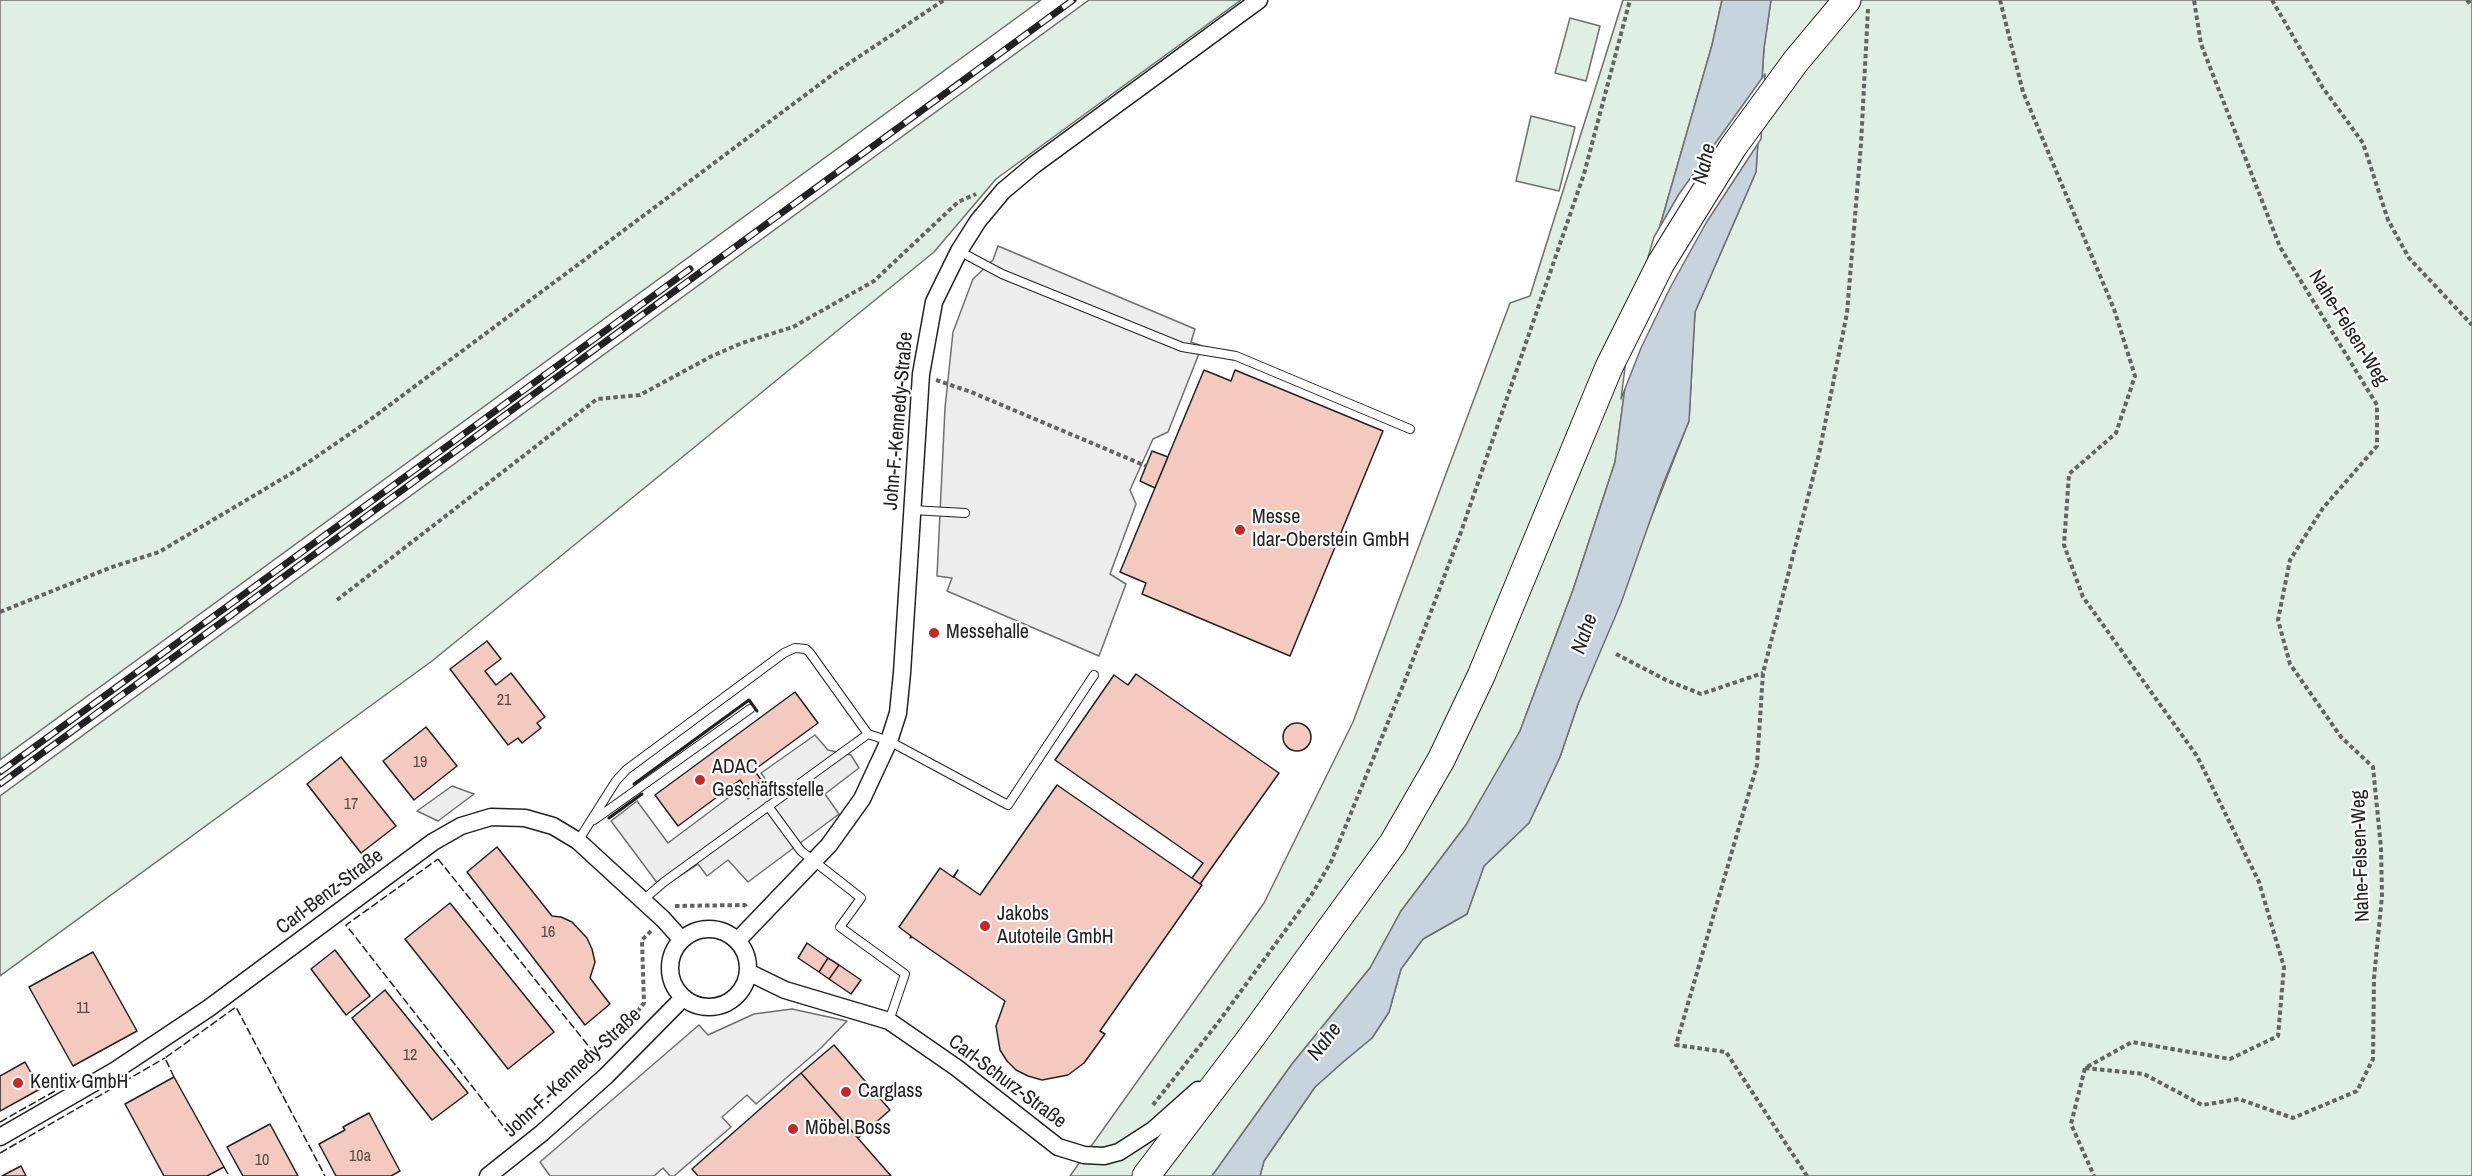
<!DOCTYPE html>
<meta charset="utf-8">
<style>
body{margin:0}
canvas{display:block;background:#fff}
</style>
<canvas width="2472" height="1176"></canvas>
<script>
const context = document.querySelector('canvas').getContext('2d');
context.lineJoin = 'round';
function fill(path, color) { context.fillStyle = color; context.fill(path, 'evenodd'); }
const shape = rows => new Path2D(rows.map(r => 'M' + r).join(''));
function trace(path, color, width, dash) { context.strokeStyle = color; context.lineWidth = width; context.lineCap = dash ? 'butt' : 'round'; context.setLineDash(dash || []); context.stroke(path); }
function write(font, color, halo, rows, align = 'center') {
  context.font = font + ' "Archivo Narrow",sans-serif'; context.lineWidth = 4.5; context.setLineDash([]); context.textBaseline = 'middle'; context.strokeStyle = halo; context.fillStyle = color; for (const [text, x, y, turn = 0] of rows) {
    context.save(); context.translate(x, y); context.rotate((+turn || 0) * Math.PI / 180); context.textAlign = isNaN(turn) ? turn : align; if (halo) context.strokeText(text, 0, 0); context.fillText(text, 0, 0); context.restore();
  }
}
const green = shape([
 [0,0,1041,0,0,760,0,0],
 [1089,0,1241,0,996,179,934,252,432,661,0,976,0,796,1089,0],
 [1623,0,1722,0,1712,45,1635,313,1615,462,1573,590,1520,731,1466,825,1401,911,1370,968,1292,1064,1212,1176,1070,1176,1264,903,1353,722,1510,303,1530,296,1623,0],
 [1771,0,2472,0,2472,1176,1260,1176,1264,1161,1315,1087,1343,1062,1372,1038,1389,1012,1401,969,1423,939,1467,914,1484,866,1529,823,1560,757,1578,704,1689,421,1695,312,1756,172,1764,48,1771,0],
 [1570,18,1600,26,1586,81,1555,73,1570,18],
 [1531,116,1575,127,1559,191,1516,181,1531,116]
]);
fill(green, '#e0efe3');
trace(green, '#6f6f6f', 1.5);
const parking = shape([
 [998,246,1195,329,1191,342,1202,346,1168,432,1153,439,1130,490,1136,504,1110,574,1126,584,1099,656,947,591,952,578,937,576,945,408,953,332,973,279,993,260,998,246],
 [815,735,828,750,851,755,859,768,825,794,839,814,748,882,728,860,707,876,698,864,661,888,611,821,637,801,668,843,740,789,748,799,769,784,761,773,815,735],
 [452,786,474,794,438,821,417,811,452,786],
 [792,1009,847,1021,821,1048,756,1104,747,1095,722,1117,731,1127,674,1176,670,1176,663,1168,654,1176,550,1176,540,1162,699,1025,708,1035,754,1014,792,1009]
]);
fill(parking, '#ededed');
trace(parking, '#6f6f6f', 1.5);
const water = shape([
 [1722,0,1771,0,1764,48,1756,172,1695,312,1689,421,1663,484,1621,603,1578,704,1560,757,1529,823,1484,866,1467,914,1423,939,1401,969,1389,1012,1372,1038,1343,1062,1315,1087,1264,1161,1260,1176,1212,1176,1292,1064,1370,968,1401,911,1466,825,1520,731,1573,590,1615,462,1635,313,1712,45,1722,0]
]);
fill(water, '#c7d3dd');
trace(water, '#6f6f6f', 1.5);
const pier = shape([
 [1765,74,1761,139,1706,223,1670,288,1641,348,1621,399,1632,312,1654,237,1679,194,1765,74]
]);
fill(pier, '#fff');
trace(pier, '#6f6f6f', 1.5);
const building = shape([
 [1204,370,1231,381,1235,370,1383,431,1290,656,1142,594,1146,583,1120,572,1204,370],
 [1152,451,1168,457,1155,488,1140,481,1152,451],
 [487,641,501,659,485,671,496,685,511,673,545,717,537,723,541,728,522,743,518,738,508,745,450,669,487,641],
 [1136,674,1279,773,1200,884,1192,878,1203,863,1055,760,1114,675,1128,685,1136,674],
 [795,692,818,723,754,770,762,781,747,790,740,780,678,826,655,795,795,692],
 '1283 737a14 14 0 1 1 28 0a14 14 0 1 1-28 0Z',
 [426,727,457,766,414,800,383,761,426,727],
 [341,757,396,826,361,853,307,784,341,757],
 [1057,785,1202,885,1100,1031,1105,1034,1084,1063,1068,1075,1042,1080,1028,1076,1016,1070,1007,1061,1000,1050,996,1026,1005,1001,912,937,910,938,911,936,899,927,940,868,953,877,958,870,954,877,980,895,1057,785],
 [497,847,552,916,561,917,572,922,587,938,592,949,595,962,590,978,610,1004,585,1025,467,872,497,847],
 [450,903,554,1032,508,1069,405,939,450,903],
 [807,943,828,958,819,972,798,958,807,943],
 [335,950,370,996,346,1015,311,969,335,950],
 [93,952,137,1031,73,1066,29,987,93,952],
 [828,958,839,965,829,979,819,972,828,958],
 [839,965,861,980,851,994,829,979,839,965],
 [385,990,468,1093,432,1120,352,1018,385,990],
 [834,1045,890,1110,858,1138,801,1073,834,1045],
 [25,1062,40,1089,0,1111,0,1076,25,1062],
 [801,1073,891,1176,698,1176,692,1169,801,1073],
 [174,1077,224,1167,207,1176,164,1176,125,1104,174,1077],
 [369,1113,400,1171,391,1176,336,1176,319,1144,345,1130,343,1127,369,1113],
 [270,1124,298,1176,243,1176,227,1147,270,1124],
 [21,1166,26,1176,2,1176,21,1166]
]);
fill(building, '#f3c9c0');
trace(building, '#222', 1.5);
const lane = shape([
 [959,251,1002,274,1182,347,1236,356,1410,429],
 [912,510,965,513],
 [768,806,801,851,861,898,840,927,905,974,889,1021],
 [594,820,750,709],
 [578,841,616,781,626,770,784,653,795,648,806,649,810,653,868,734],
 [643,900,664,882,868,734,889,741,1008,805,1094,675]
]);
const street = shape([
 '670 968a39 39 0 1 1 78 0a39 39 0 1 1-78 0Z',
 [737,941,829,845,862,799,889,741,898,713,902,673,921,374,934,302,959,251,978,221,1003,191,1034,165,1259,0],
 [748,972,785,990,889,1021,957,1068,1058,1147,1084,1155,1104,1156,1119,1152,1153,1130,1198,1090],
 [0,1137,116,1070,209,1008,433,842,461,826,491,817,525,818,553,826,578,841,663,919,682,940],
 [488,1176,542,1133,606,1076,683,998]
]);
const primary = shape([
 [1146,1176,1250,1039,1393,843,1441,760,1481,676,1609,367,1661,263,1733,147,1796,61,1847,0]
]);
trace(lane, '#222', 10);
trace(street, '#222', 19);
trace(primary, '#222', 29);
trace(shape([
 [2000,0,2023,92,2114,309,2135,376,2116,433,2069,474,2064,545,2083,597,2197,756,2259,882,2284,967,2278,1036,2230,1059,2132,1042,2085,1068,2071,1124,2094,1176],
 [2272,0,2323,88,2363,143,2388,220,2409,258,2472,325],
 [2467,0,2472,6],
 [936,380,971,392,1146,466],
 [337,600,597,399,640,395,712,356,742,343,793,327,874,281,958,202,976,194],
 [0,612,112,567,159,552,297,470,367,422,836,72,944,0],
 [1616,654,1666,680,1701,694,1763,673],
 [675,906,745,905,747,908],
 [624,1030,644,1003,642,940,651,931],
 [2085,1068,2144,1074,2202,1105,2239,1099,2293,1118,2357,1091,2373,1059,2374,978,2382,896,2381,848,2373,767,2341,737,2290,664,2278,620,2290,560,2323,508,2377,446,2377,405,2280,247,2201,44,2194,0],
 [1153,1105,1217,1024,1312,894,1331,862,1406,678,1461,532,1584,174,1630,0],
 [1807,1176,1726,1052,1676,1045,1757,765,1763,673,1819,454,1847,313,1861,144,1868,9]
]), '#646464', 4, [4.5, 3]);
trace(lane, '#fff', 8);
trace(street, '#fff', 16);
trace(primary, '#fff', 27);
const rail = shape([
 [0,772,690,269],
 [0,784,1073,0]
]);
trace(rail, '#222', 7);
trace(rail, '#fff', 4.5, [14]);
trace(shape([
 [438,859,595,1054,507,1131,346,925,438,859],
 [174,1077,165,1058,236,1007,325,1176],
 [0,1122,78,1078],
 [0,1153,165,1058],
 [224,1167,229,1176]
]), '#222', 1.5, [8, 3]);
trace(shape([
 [634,784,749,700,757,711],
 [609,818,642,794]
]), '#222', 3);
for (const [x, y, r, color] of [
 [1240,530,6,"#c62828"],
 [934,633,6,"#c62828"],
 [700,780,6,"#c62828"],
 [985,926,6,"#c62828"],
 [18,1083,6,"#c62828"],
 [846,1092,6,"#c62828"],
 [793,1129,6,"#c62828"]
]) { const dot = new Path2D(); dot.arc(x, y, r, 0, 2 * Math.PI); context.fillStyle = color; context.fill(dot); trace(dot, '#fff', 2); }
write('16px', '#564c4a', null, [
 ["21",504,701],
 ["19",420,763],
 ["17",351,805],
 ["16",548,933],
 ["11",83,1009],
 ["12",410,1056],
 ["10a",360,1157],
 ["10",262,1161]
]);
write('20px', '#222', '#fff', [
 ["Nahe-Felsen-Weg",2348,328,58],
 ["John-F.-Kennedy-Straße",899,421,-85],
 ["Nahe-Felsen-Weg",2361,856,-92],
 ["Carl-Benz-Straße",330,892,-37],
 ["John-F.-Kennedy-Straße",573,1073,-43],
 ["Carl-Schurz-Straße",1007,1082,37]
]);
write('20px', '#222', '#fff', [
 ["Messe",1252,518],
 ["Idar-Oberstein GmbH",1252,541],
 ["Messehalle",946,633],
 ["ADAC",712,768],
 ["Geschäftsstelle",712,791],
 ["Jakobs",997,915],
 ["Autoteile GmbH",997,938],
 ["Kentix GmbH",30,1083],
 ["Carglass",858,1092],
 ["Möbel Boss",805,1129]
], 'left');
write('italic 21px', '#222', '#fff', [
 ["Nahe",1705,164,-77],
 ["Nahe",1585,634,-71],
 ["Nahe",1325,1042,-53]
]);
</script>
